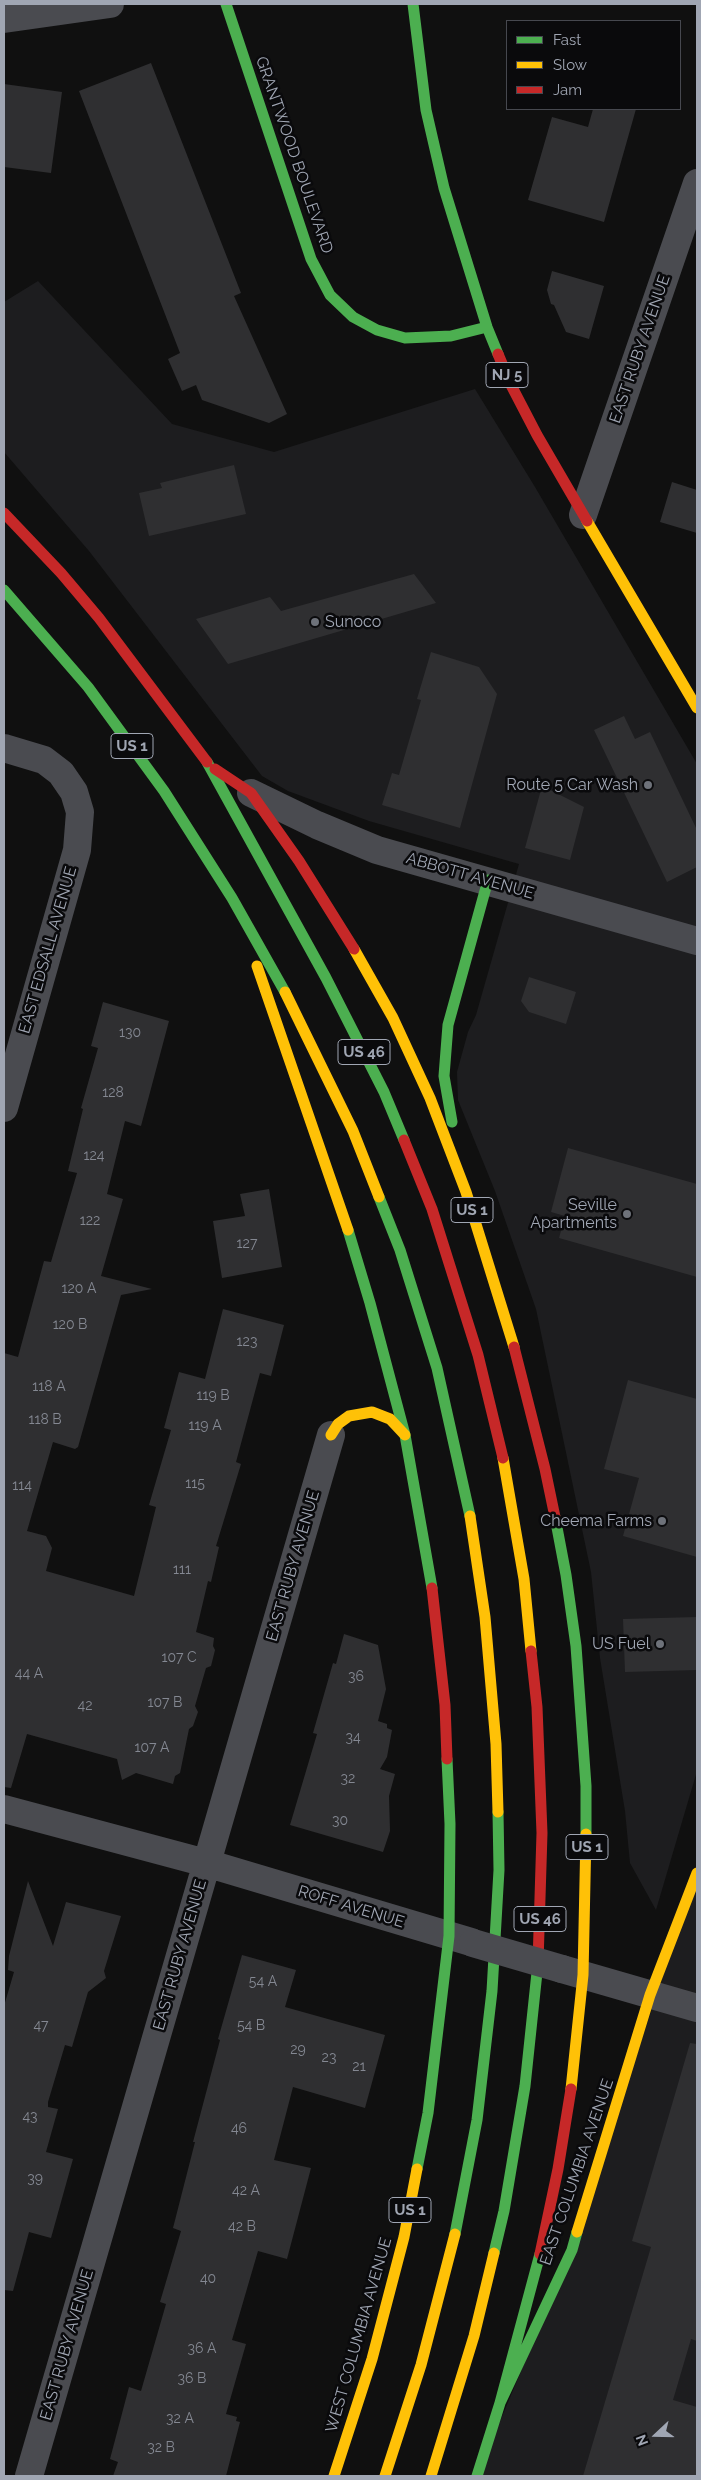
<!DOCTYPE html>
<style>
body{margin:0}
#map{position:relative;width:701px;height:2480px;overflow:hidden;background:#101010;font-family:Raleway,sans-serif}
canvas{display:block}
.frame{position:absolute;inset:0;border:5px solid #a0a6b3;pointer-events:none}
.legend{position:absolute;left:506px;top:20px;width:175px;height:90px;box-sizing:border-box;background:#0a0a0c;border:1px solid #46484f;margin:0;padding:6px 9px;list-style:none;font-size:15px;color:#a0a6b3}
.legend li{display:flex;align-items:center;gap:10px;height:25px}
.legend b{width:25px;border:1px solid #46484f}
.north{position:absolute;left:631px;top:2410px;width:50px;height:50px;-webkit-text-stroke:4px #0a0a0c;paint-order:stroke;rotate:249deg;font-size:14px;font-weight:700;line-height:20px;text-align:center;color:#a0a6b3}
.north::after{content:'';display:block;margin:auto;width:18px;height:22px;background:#a0a6b3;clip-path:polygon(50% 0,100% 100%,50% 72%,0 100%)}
</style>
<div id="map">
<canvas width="701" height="2480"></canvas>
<div class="frame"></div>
<ul class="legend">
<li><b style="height:6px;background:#4caf50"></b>Fast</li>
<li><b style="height:6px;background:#ffc107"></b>Slow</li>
<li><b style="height:6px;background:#c62828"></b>Jam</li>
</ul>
<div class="north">N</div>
</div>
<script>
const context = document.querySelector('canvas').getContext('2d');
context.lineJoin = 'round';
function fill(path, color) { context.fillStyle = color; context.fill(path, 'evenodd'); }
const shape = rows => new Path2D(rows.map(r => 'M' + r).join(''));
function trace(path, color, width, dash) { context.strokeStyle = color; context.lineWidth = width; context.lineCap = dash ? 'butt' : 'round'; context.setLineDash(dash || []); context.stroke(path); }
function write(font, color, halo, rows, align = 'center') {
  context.font = font + ' Raleway,sans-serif'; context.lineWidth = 5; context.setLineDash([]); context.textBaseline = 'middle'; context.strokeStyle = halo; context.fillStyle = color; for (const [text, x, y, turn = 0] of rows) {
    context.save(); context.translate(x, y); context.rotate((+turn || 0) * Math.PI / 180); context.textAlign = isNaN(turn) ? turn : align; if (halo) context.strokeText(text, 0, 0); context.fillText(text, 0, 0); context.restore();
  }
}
fill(shape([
 [38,281,172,424,274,452,475,389,535,487,697,764,697,1771,656,1910,630,1863,625,1811,600,1658,591,1572,536,1309,495,1191,458,1100,457,1072,468,1032,476,1015,519,864,369,821,288,791,262,776,89,551,4,452,4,302],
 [697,1873,697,2476,477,2476,572,2250]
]), '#1d1d1f');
fill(shape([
 [151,63,241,293,234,296,287,414,269,423,202,400,196,385,182,391,168,359,180,353,79,91],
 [4,84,62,92,51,173,4,167],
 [593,109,636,109,604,222,528,200,552,117,588,127],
 [552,271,604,286,589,339,566,332,554,305,551,304,547,290],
 [234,465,246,514,149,536,139,493,162,488,160,483],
 [672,482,697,490,697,533,660,522],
 [414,574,436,603,228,664,196,619,270,597,281,611],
 [431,652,479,667,497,694,460,828,382,805,392,773,399,775,421,700,417,699],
 [624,716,635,739,650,732,697,830,697,867,667,882,594,730],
 [542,786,584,807,570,860,525,848],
 [529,977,576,992,566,1024,529,1012,521,1001],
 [103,1002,169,1021,141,1126,125,1121,107,1194,123,1199,101,1276,152,1289,121,1295,78,1447,75,1449,53,1442,27,1531,46,1536,52,1548,46,1571,134,1596,156,1507,149,1505,171,1430,164,1428,179,1372,205,1379,223,1309,284,1325,271,1376,260,1373,236,1462,241,1464,216,1546,219,1547,211,1582,208,1581,196,1632,214,1638,213,1646,215,1650,211,1666,206,1668,195,1706,198,1712,193,1726,189,1729,180,1773,175,1776,173,1784,136,1773,122,1780,117,1759,27,1734,11,1788,4,1787,4,1353,18,1357,44,1261,51,1262,77,1173,68,1171,83,1109,81,1108,98,1048,91,1046],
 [568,1148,697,1184,697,1277,559,1238,565,1216,551,1212],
 [269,1189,282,1267,222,1278,213,1221,245,1216,240,1194],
 [628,1380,697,1399,697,1557,623,1536,639,1478,604,1469],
 [697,1617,697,1670,625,1672,623,1619],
 [344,1634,378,1645,386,1689,378,1721,387,1724,387,1728,392,1730,387,1757,380,1769,395,1774,389,1796,390,1831,383,1852,290,1825,317,1734,313,1733,333,1663,336,1664],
 [28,1881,53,1946,66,1902,121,1916,104,1971,106,1978,88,1992,72,2047,65,2045,48,2102,48,2107,58,2109,46,2152,73,2159,51,2238,29,2232,13,2291,4,2290,4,2006,14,1972,8,1970,9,1956],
 [242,1955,296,1970,285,2007,385,2035,365,2108,293,2087,274,2160,311,2168,287,2259,258,2251,232,2340,246,2344,226,2414,237,2417,236,2421,240,2422,226,2476,113,2476,118,2462,110,2459,129,2387,141,2391,166,2304,160,2302,181,2231,173,2228,195,2142,193,2142,220,2040,218,2039],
 [690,2043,697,2044,697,2341,691,2339,673,2400,697,2407,697,2476,583,2476,651,2247,632,2241]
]), '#2f2f31');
trace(shape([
 [4,19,110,4],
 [583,515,697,183],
 [4,748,44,760,61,773,74,792,80,812,77,850,4,1108],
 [251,793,317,825,377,850,697,941],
 [4,1809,206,1863,471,1942],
 [562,1969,697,2008],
 [29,2476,331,1435]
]), '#4a4b50', 28);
trace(shape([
 [226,4,311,259,330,295,353,317,377,330,405,338,451,336,487,327],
 [413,4,426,110,444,188,487,327,498,354],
 [4,590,88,687,164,791,232,898,285,992],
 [207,762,326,978,384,1092,404,1140],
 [452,1122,444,1076,448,1025,488,880],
 [379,1197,400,1250,437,1368,470,1516],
 [348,1230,370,1303,405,1435,432,1588],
 [555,1517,566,1575,576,1646,586,1786,586,1834],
 [447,1759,450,1824,449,1936],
 [417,2169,428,2113,449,1936],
 [455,2234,477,2120,492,1991,499,1870,498,1812],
 [494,2253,504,2211,525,2086,538,1963],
 [500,2403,540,2254],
 [477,2476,500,2403,572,2250,577,2232]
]), '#4caf50', 11);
trace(shape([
 [587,521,697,708],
 [354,949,393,1018,430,1098,466,1192,514,1347],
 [257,966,348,1230],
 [285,992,353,1131,379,1197],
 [331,1435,338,1424,349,1416,372,1412,390,1419,405,1435],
 [503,1458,524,1579,531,1651],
 [470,1516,485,1617,496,1744,498,1812],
 [571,2089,583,1975,586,1834],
 [577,2232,650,1995,697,1873],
 [334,2476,372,2359,404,2237,417,2169],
 [385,2476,421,2365,455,2234],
 [431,2476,474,2336,494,2253]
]), '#ffc107', 11);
trace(shape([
 [498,354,511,385,537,435,587,521],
 [4,513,61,573,99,618,207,762],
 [215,769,251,793,299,861,354,949],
 [404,1140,432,1209,478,1355,503,1458],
 [514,1347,545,1469,555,1517],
 [432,1588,445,1705,447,1759],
 [531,1651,537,1707,542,1833,538,1963],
 [540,2254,558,2169,571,2089]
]), '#c62828', 11);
trace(shape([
 [473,1943,562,1969]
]), '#4a4b50', 28);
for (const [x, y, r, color] of [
 [315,622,5,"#6e727a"],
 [648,785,5,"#6e727a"],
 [627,1214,5,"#6e727a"],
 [662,1521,5,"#6e727a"],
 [660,1644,5,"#6e727a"]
]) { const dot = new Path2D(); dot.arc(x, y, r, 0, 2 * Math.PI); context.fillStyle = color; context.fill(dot); trace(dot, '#0a0a0c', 2); }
write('14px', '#848892', null, [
 ["130",130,1033],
 ["128",113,1093],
 ["124",94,1156],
 ["122",90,1221],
 ["127",247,1244],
 ["120 A",79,1289],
 ["120 B",70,1325],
 ["123",247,1342],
 ["118 A",49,1387],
 ["119 B",213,1396],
 ["118 B",45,1420],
 ["119 A",205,1426],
 ["115",195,1484],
 ["114",22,1486],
 ["111",182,1570],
 ["107 C",179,1658],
 ["44 A",29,1674],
 ["36",356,1677],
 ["107 B",165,1703],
 ["42",85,1706],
 ["34",353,1738],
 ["107 A",152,1748],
 ["32",348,1779],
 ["30",340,1821],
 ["54 A",263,1982],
 ["47",41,2026],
 ["54 B",251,2026],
 ["29",298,2050],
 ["23",329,2058],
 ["21",359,2067],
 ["43",30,2117],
 ["46",239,2129],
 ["39",35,2179],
 ["42 A",246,2191],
 ["42 B",242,2227],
 ["40",208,2279],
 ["36 A",202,2349],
 ["36 B",192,2379],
 ["32 A",180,2419],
 ["32 B",161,2448]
]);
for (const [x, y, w] of [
 [507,375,42],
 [132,746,42],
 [364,1052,52],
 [472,1210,42],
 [587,1847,42],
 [540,1919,52],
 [410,2210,42]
]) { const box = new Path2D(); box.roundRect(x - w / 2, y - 12.5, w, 25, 4); context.fillStyle = '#0a0a0c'; context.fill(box); trace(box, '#a0a6b3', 1); }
write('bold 15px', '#a0a6b3', null, [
 ["NJ 5",507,375],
 ["US 1",132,746],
 ["US 46",364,1052],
 ["US 1",472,1210],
 ["US 1",587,1847],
 ["US 46",540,1919],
 ["US 1",410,2210]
]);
write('16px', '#a0a6b3', '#0a0a0c', [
 ["GRANTWOOD BOULEVARD",294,155,71],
 ["EAST RUBY AVENUE",640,349,-71],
 ["ABBOTT AVENUE",470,876,16],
 ["EAST EDSALL AVENUE",48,950,-74],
 ["EAST RUBY AVENUE",293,1566,-74],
 ["ROFF AVENUE",351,1907,17],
 ["EAST RUBY AVENUE",180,1955,-74],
 ["EAST COLUMBIA AVENUE",577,2172,-71],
 ["WEST COLUMBIA AVENUE",359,2335,-74],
 ["EAST RUBY AVENUE",67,2345,-74]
]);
write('16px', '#a0a6b3', '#0a0a0c', [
 ["Sunoco",325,622,"left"],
 ["Route 5 Car Wash",638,785],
 ["Seville",617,1205],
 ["Apartments",617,1223],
 ["Cheema Farms",652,1521],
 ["US Fuel",650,1644]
], 'right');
</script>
